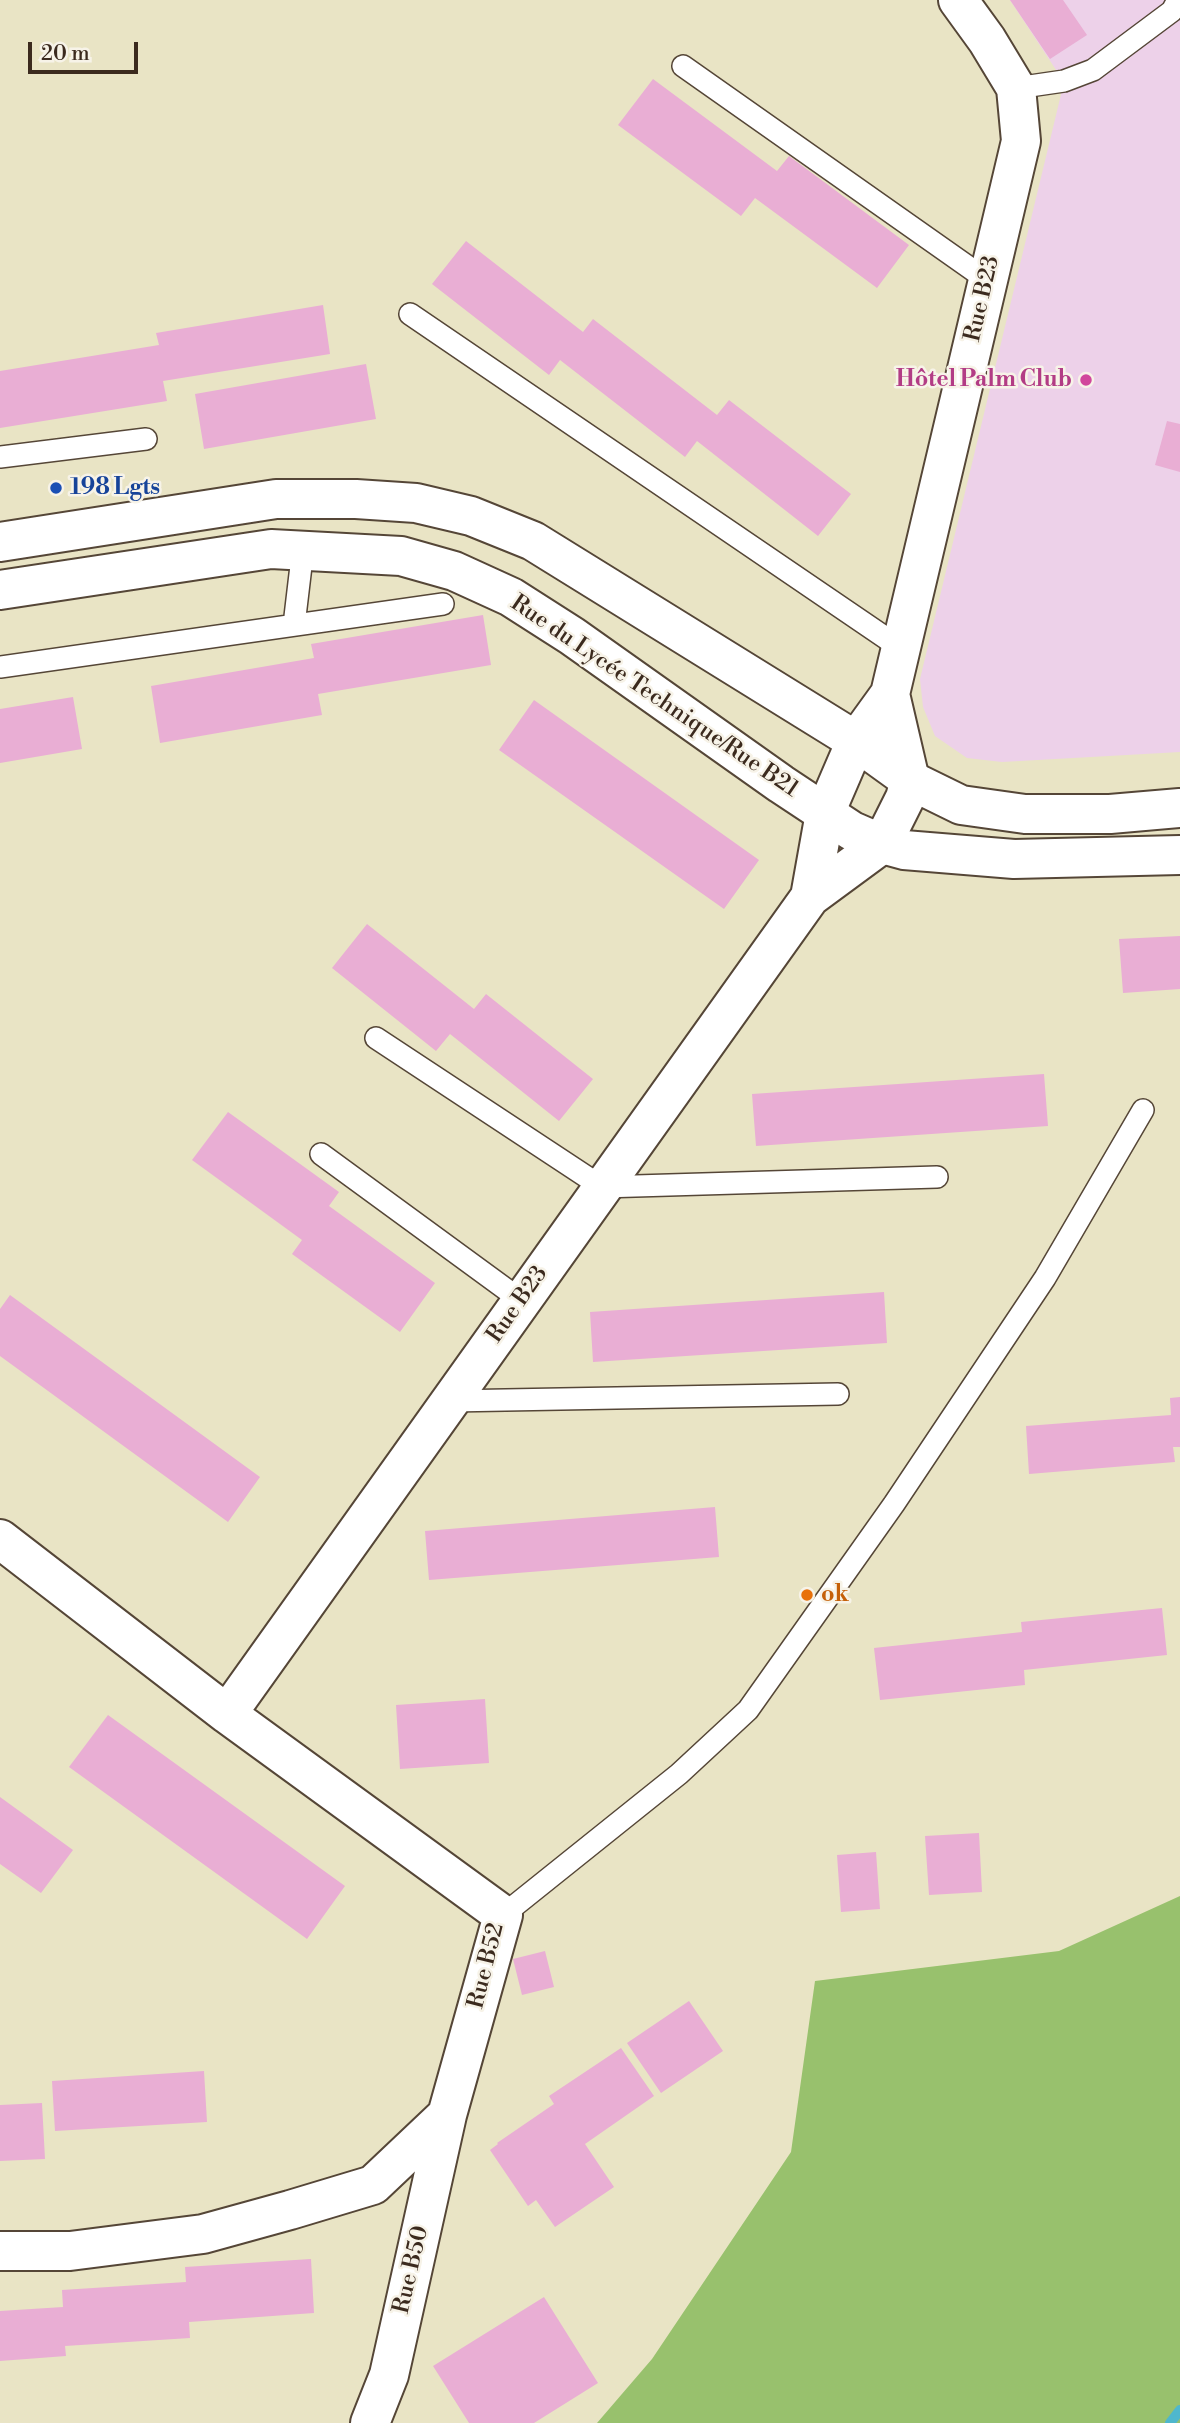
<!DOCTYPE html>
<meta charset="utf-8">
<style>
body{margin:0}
#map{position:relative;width:1180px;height:2423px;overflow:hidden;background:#e9e4c5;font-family:"Libre Bodoni",serif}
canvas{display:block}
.scale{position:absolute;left:28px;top:42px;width:110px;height:32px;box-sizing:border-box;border:4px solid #3b2a1e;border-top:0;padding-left:9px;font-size:21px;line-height:24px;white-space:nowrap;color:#3b2a1e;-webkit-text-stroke:5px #f7f3e8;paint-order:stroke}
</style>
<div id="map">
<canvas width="1180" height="2423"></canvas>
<div class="scale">20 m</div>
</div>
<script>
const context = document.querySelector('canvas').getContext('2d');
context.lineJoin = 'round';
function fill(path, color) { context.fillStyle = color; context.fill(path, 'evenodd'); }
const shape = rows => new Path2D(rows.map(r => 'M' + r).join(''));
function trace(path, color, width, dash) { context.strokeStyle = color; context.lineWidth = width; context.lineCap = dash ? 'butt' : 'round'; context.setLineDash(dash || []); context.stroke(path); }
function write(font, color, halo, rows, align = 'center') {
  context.font = font + ' "Libre Bodoni",serif'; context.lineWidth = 5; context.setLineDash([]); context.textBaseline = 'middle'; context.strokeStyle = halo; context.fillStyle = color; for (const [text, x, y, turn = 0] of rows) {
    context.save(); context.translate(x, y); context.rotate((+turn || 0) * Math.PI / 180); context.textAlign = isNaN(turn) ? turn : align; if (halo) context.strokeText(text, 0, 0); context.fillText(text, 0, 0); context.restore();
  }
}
fill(shape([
 [1010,0,1180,0,1180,752,1002,762,967,758,935,736,923,707,920,679,1064,82]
]), '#edd1e9');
fill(shape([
 [1180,1896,1180,2423,597,2423,652,2359,791,2152,815,1981,1059,1951]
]), '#98c16d');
trace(shape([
 [1170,2423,1180,2410]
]), '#4fb7cd', 10);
fill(shape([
 [1010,0,1063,0,1087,35,1050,59],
 [653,79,777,171,789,156,909,245,877,288,755,198,741,216,618,125],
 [466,241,583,332,593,319,717,415,729,400,851,494,818,536,697,441,685,457,560,360,549,375,432,284],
 [323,305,330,354,163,381,167,401,0,428,0,371,159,345,156,333],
 [366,364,376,419,204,449,195,394],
 [1167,421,1180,424,1180,472,1155,465],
 [483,615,491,665,318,694,322,715,160,743,151,686,314,658,311,644],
 [73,697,82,749,0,763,0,709],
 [534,700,759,860,724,909,499,750],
 [367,924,474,1009,486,994,593,1079,559,1121,450,1034,436,1051,332,968],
 [1180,936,1180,989,1123,993,1119,939],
 [1044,1074,1048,1126,756,1146,752,1094],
 [228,1112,339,1192,329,1206,435,1283,400,1332,292,1254,302,1240,192,1160],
 [884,1292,887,1343,593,1362,590,1312],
 [10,1295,260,1477,228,1522,0,1356,0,1309],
 [1180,1397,1180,1447,1173,1447,1175,1462,1029,1474,1026,1426,1171,1415,1170,1398],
 [715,1507,719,1557,429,1580,425,1531],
 [1162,1608,1167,1655,1024,1670,1025,1685,880,1700,874,1648,1022,1632,1021,1622],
 [485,1699,489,1763,400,1769,396,1705],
 [108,1715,345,1886,307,1939,69,1767],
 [0,1797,73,1850,41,1893,0,1864],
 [979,1833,982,1892,929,1895,925,1836],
 [876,1852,880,1909,841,1912,837,1855],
 [545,1951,554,1987,522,1995,513,1959],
 [689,2001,723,2051,661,2093,627,2043],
 [621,2048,654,2096,585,2144,614,2187,555,2227,536,2200,528,2206,490,2150,498,2144,497,2143,554,2104,549,2096],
 [204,2071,207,2122,55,2131,52,2081],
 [42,2103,45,2159,0,2161,0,2105],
 [311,2259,314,2313,189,2322,190,2338,65,2346,66,2356,0,2361,0,2311,63,2307,62,2290,186,2282,185,2267],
 [544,2297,598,2383,534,2423,469,2423,433,2366]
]), '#e9aed4');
const lane = shape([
 [683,66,987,280],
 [1016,88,1064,81,1093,70,1172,11,1178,0],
 [410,314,902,649],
 [0,457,146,439],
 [294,625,303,549],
 [0,667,443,604],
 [376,1038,602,1187,937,1177],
 [321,1154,522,1301],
 [450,1401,838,1394],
 [503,1915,679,1774,748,1710,894,1504,1045,1278,1143,1110]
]);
const street = shape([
 [810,897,825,813,856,741,890,694,1021,141,1016,88,987,40,958,0],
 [0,1539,227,1714,503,1915,447,2115,389,2375,370,2423],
 [227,1714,810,897,882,844,905,798,910,780,890,694],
 [0,2251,70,2251,203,2234,290,2210,373,2185,447,2115]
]);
const secondary = shape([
 [0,542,276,499,356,499,416,503,471,516,533,541,856,741,910,780,961,805,1025,814,1110,814,1180,808],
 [0,590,271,549,401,556,454,571,511,597,572,636,781,784,852,831,882,844,904,850,1014,859,1180,855]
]);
trace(lane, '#554637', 24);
trace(street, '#554637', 42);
trace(secondary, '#554637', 42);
trace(lane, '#fff', 21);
trace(street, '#fff', 38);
trace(secondary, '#fff', 38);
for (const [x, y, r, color] of [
 [1086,380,7,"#d1479c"],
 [56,488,7,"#1a4fb4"],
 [807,1595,7,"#e8710a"]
]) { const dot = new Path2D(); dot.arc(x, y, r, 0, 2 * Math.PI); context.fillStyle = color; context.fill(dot); trace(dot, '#f7f3e8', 2.5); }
write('23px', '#3b2a1e', '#f7f3e8', [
 ["Rue B23",983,299,-77],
 ["Rue du Lycée Technique/Rue B21",654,697,34],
 ["Rue B23",518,1305,-55],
 ["Rue B52",487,1966,-76],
 ["Rue B50",412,2270,-77]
]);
write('bold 23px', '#b23c85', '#f7f3e8', [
 ["Hôtel Palm Club",1072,380]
], 'right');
write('bold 23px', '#164399', '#f7f3e8', [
 ["198 Lgts",70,488]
], 'left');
write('bold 23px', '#c56008', '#f7f3e8', [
 ["ok",821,1595]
], 'left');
</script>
